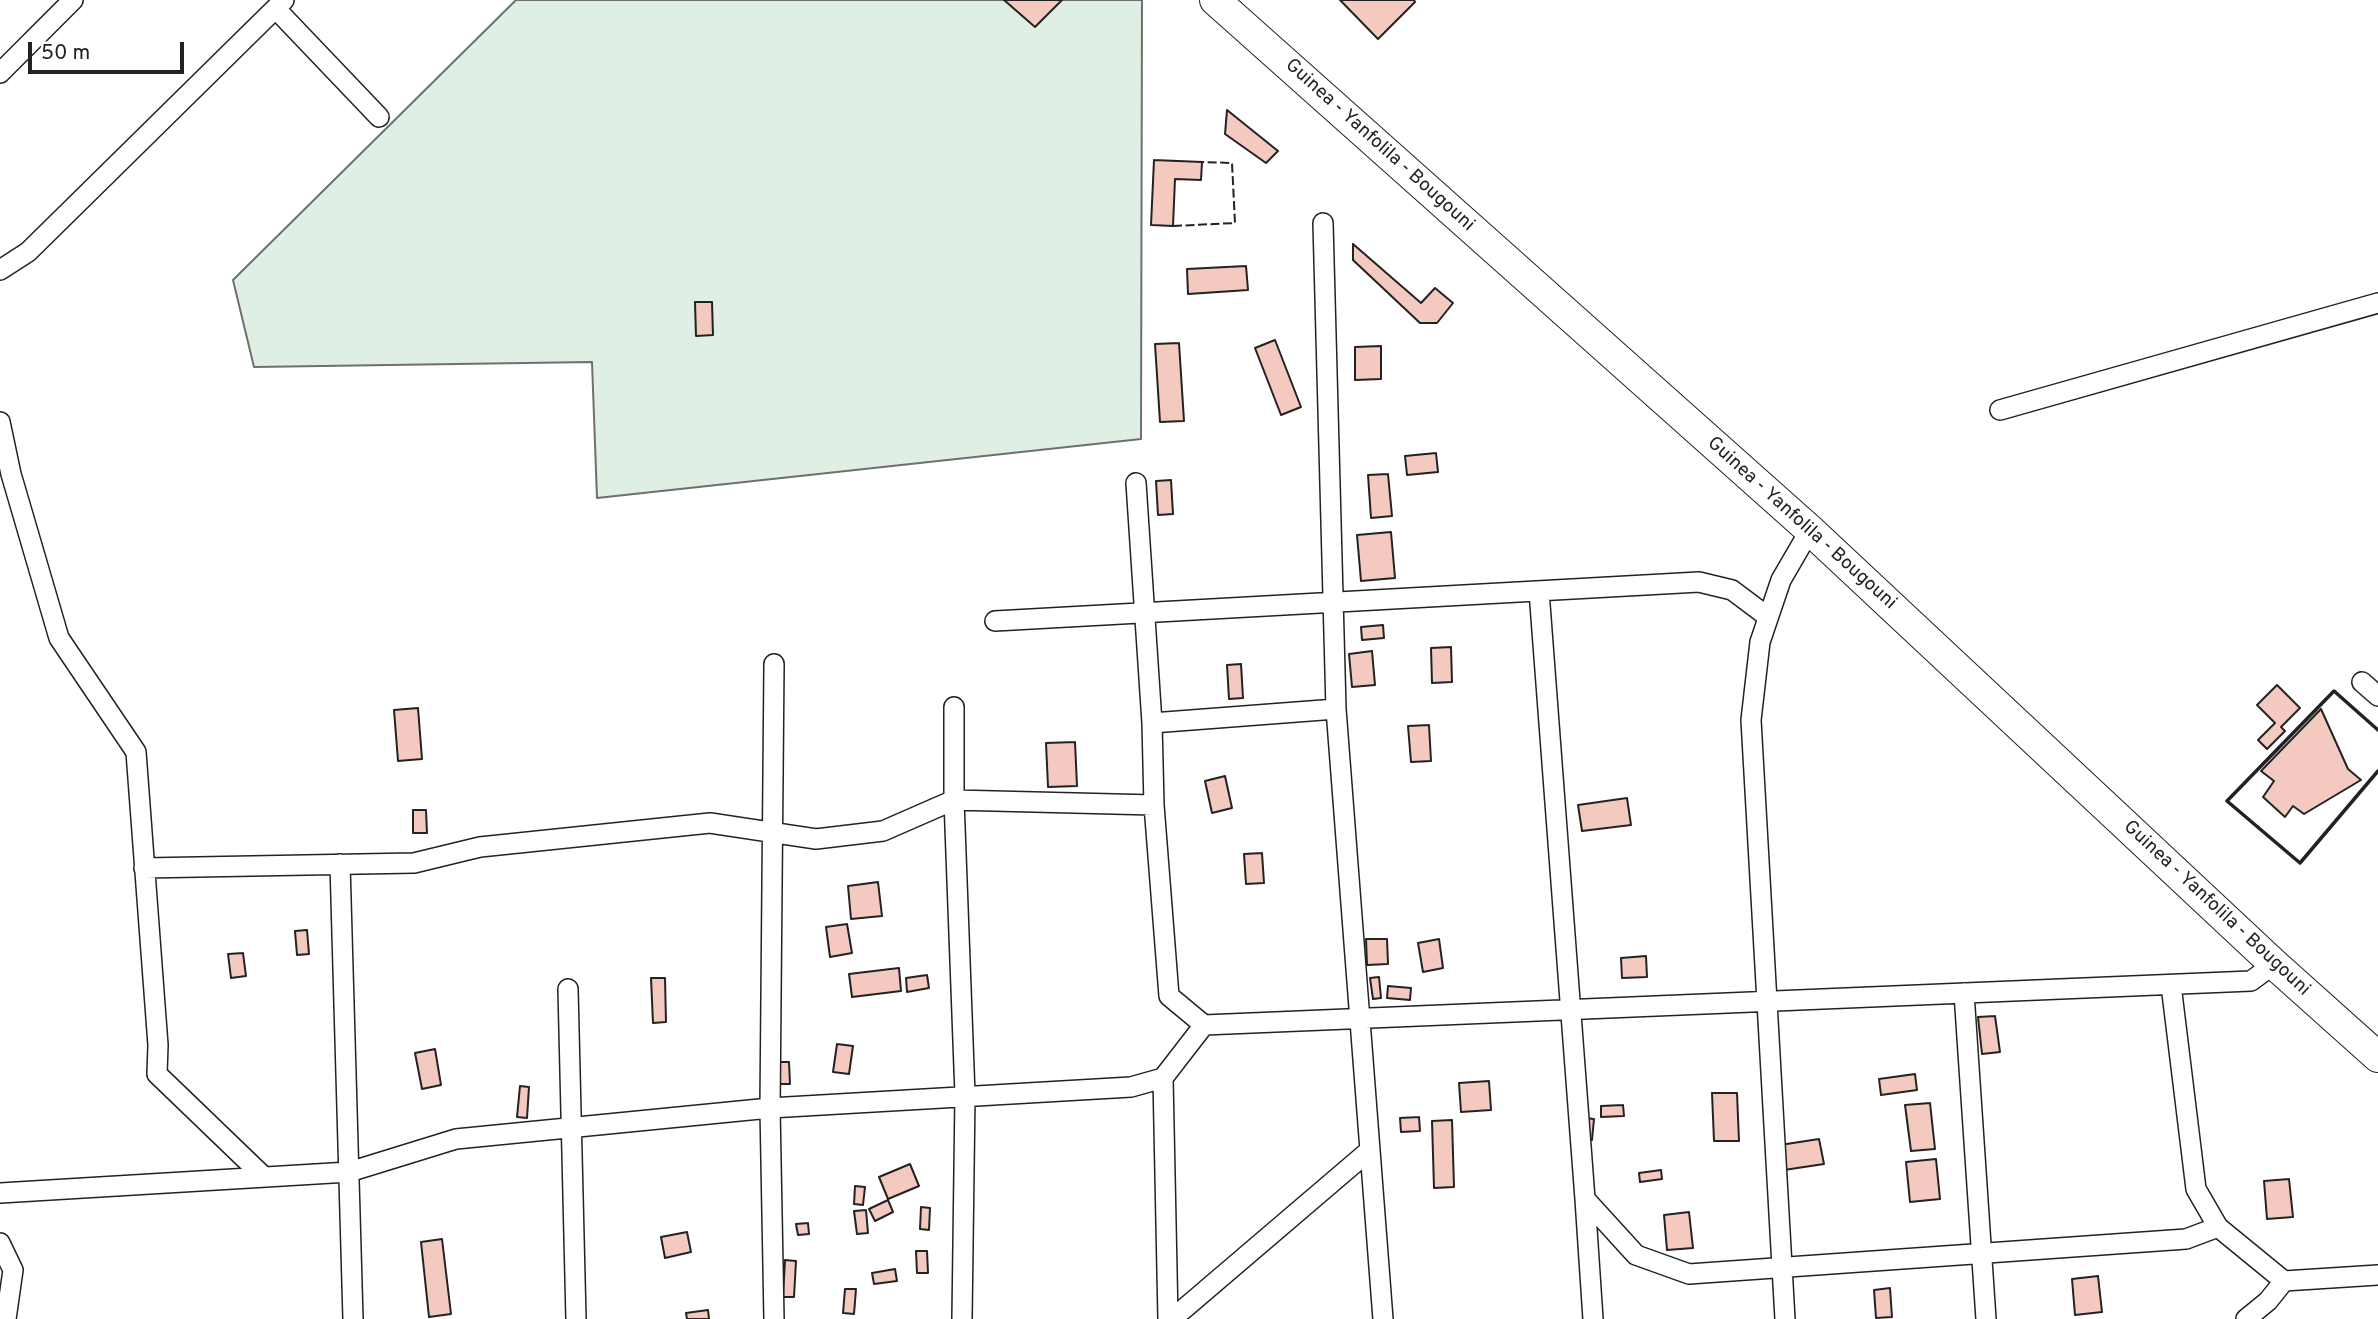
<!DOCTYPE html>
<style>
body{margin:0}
#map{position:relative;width:2378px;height:1319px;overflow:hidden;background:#fff;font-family:Overpass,sans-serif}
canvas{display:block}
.scale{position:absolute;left:28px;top:42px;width:156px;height:32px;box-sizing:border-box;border:4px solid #222;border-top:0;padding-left:9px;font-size:21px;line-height:24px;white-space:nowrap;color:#222;-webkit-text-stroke:5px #fff;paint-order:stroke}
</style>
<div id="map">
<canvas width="2378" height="1319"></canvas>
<div class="scale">50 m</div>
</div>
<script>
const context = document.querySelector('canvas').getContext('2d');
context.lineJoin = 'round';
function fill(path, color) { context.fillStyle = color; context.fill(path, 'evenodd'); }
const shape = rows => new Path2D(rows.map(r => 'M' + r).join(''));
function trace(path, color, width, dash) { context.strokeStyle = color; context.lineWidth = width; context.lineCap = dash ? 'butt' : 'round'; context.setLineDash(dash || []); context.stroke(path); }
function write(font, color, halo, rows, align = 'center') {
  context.font = font + ' Overpass,sans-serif'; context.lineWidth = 5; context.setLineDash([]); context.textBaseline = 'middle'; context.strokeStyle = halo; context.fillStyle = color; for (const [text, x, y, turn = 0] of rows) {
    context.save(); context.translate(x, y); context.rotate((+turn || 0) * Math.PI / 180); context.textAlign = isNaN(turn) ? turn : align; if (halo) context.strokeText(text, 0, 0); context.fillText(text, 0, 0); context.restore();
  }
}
const green = shape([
 [516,0,1142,0,1141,439,597,498,592,362,254,367,233,280,516,0]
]);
fill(green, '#e0efe3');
trace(green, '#6f6f6f', 2);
const building = shape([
 [1004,0,1062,0,1035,27,1004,0],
 [1340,0,1414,0,1415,2,1378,39,1340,0],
 [1227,110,1278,151,1266,163,1225,134,1227,110],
 [1154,160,1202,162,1201,180,1175,179,1173,226,1151,225,1154,160],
 [1353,244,1421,303,1435,288,1453,303,1437,323,1420,323,1353,260,1353,244],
 [1246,266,1248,290,1188,294,1187,269,1246,266],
 [695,302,712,302,713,335,696,336,695,302],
 [1275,340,1301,407,1281,415,1255,348,1275,340],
 [1179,343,1184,421,1160,422,1155,344,1179,343],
 [1381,346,1381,379,1355,380,1355,347,1381,346],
 [1436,453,1438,472,1407,475,1405,456,1436,453],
 [1388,474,1392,516,1371,518,1368,475,1388,474],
 [1171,480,1173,514,1158,515,1156,481,1171,480],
 [1391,532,1395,578,1361,581,1357,535,1391,532],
 [1383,625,1384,638,1362,640,1361,627,1383,625],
 [1451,647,1452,682,1432,683,1431,648,1451,647],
 [1372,651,1375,685,1352,687,1349,654,1372,651],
 [1241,664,1243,698,1229,699,1227,665,1241,664],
 [2277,685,2300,708,2281,727,2285,731,2267,749,2258,740,2275,723,2257,705,2277,685],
 [418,708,422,759,398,761,394,710,418,708],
 [2321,709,2348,769,2361,780,2304,814,2293,806,2285,817,2263,797,2274,781,2261,771,2321,709],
 [1429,725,1431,761,1411,762,1408,726,1429,725],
 [1075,742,1077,786,1048,787,1046,743,1075,742],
 [1225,776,1232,808,1212,813,1205,781,1225,776],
 [1627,798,1631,825,1582,831,1578,805,1627,798],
 [413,810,426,810,427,833,413,833,413,810],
 [1262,853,1264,883,1246,884,1244,854,1262,853],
 [878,882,882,916,851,919,848,886,878,882],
 [847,924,852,953,830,957,826,927,847,924],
 [307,930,309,954,297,955,295,931,307,930],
 [1366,939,1387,939,1388,964,1367,965,1366,939],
 [1439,939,1443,968,1423,972,1418,943,1439,939],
 [243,953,246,976,231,978,228,954,243,953],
 [1646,956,1647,977,1622,978,1621,958,1646,956],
 [899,968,901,991,852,997,849,974,899,968],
 [927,975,929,988,907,992,906,978,927,975],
 [1379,977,1381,998,1373,999,1370,978,1379,977],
 [651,978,665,978,666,1022,653,1023,651,978],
 [1388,986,1411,988,1410,1000,1387,998,1388,986],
 [1995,1016,2000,1052,1982,1054,1978,1017,1995,1016],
 [837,1044,853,1046,849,1074,833,1072,837,1044],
 [435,1049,441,1085,422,1089,415,1053,435,1049],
 [779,1062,789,1062,790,1084,780,1084,779,1062],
 [1915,1074,1917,1090,1881,1095,1879,1079,1915,1074],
 [1489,1081,1491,1110,1461,1112,1459,1083,1489,1081],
 [520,1086,529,1087,527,1118,517,1117,520,1086],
 [1712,1093,1737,1093,1739,1141,1714,1141,1712,1093],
 [1930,1103,1935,1149,1911,1151,1905,1105,1930,1103],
 [1623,1105,1624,1116,1601,1117,1601,1106,1623,1105],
 [1419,1117,1420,1131,1401,1132,1400,1118,1419,1117],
 [1585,1118,1594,1119,1592,1140,1583,1139,1585,1118],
 [1452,1120,1454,1187,1434,1188,1432,1121,1452,1120],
 [1819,1139,1824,1164,1784,1170,1780,1145,1819,1139],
 [1936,1159,1940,1199,1910,1202,1906,1162,1936,1159],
 [910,1164,919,1186,888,1199,879,1177,910,1164],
 [1661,1170,1662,1179,1640,1182,1639,1173,1661,1170],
 [2289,1179,2293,1217,2267,1219,2264,1181,2289,1179],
 [855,1186,865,1187,863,1205,854,1204,855,1186],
 [888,1200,893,1212,875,1221,869,1209,888,1200],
 [921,1207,930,1208,929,1230,920,1229,921,1207],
 [866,1210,868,1233,857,1234,854,1211,866,1210],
 [1689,1212,1693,1248,1667,1250,1664,1215,1689,1212],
 [808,1223,809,1234,798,1235,796,1224,808,1223],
 [687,1232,691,1252,665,1258,661,1237,687,1232],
 [442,1239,451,1314,429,1317,421,1242,442,1239],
 [916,1251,927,1251,928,1273,917,1273,916,1251],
 [785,1260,796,1261,794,1297,783,1297,785,1260],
 [895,1269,897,1281,874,1284,872,1273,895,1269],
 [2098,1276,2102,1312,2075,1315,2072,1279,2098,1276],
 [1890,1288,1892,1317,1876,1318,1874,1290,1890,1288],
 [845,1289,856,1289,854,1314,843,1313,845,1289],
 [708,1310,709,1319,687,1319,686,1313,708,1310]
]);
fill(building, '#f3c9c0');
trace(building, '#222', 2);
const street = shape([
 [276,9,379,117],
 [0,73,73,0],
 [1323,223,1336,709,1383,1319],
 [0,270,28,252,284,0],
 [2000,410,2378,303],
 [0,422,11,474,59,638,136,752,158,1045,157,1074,263,1176],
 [1136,483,1152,723,1154,805,1169,996,1204,1025],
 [1539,591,1585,1199,1636,1255,1689,1274,2186,1239,2218,1227],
 [995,621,1699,582,1732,590,1768,617],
 [2362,682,2378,696],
 [954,707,954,800,965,1095,962,1319],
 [1152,723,1336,709],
 [340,864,353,1319],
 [144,868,414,863,480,847,710,823,816,839,883,831,954,800,1154,805],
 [2171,985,2196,1189,2218,1227,2284,1281],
 [568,989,576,1319],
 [1964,993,1986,1319],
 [1163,1078,1168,1319],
 [0,1193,349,1172,456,1139,770,1108,1131,1087,1163,1078,1204,1025,2251,981,2274,964],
 [1585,1199,1593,1319],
 [0,1243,13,1270,6,1319],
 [774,1319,770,1108,774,664],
 [1172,1319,1370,1150],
 [1785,1319,1751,720,1760,642,1781,580,1810,530],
 [2246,1319,2268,1301,2284,1281,2378,1275]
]);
const primary = shape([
 [1215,0,1810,530,2274,964,2378,1057]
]);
trace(street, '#222', 22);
trace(primary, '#222', 32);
trace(street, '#fff', 19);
trace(primary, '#fff', 30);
trace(shape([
 [1173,226,1235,223,1232,163,1202,162]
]), '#222', 2, [9, 3.5]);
trace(shape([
 [2378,730,2334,691,2227,801,2300,863,2378,771]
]), '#222', 3.5);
write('19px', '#222', '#fff', [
 ["Guinea - Yanfolila - Bougouni",1379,146,42],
 ["Guinea - Yanfolila - Bougouni",1801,524,42],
 ["Guinea - Yanfolila - Bougouni",2216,909,43]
]);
</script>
